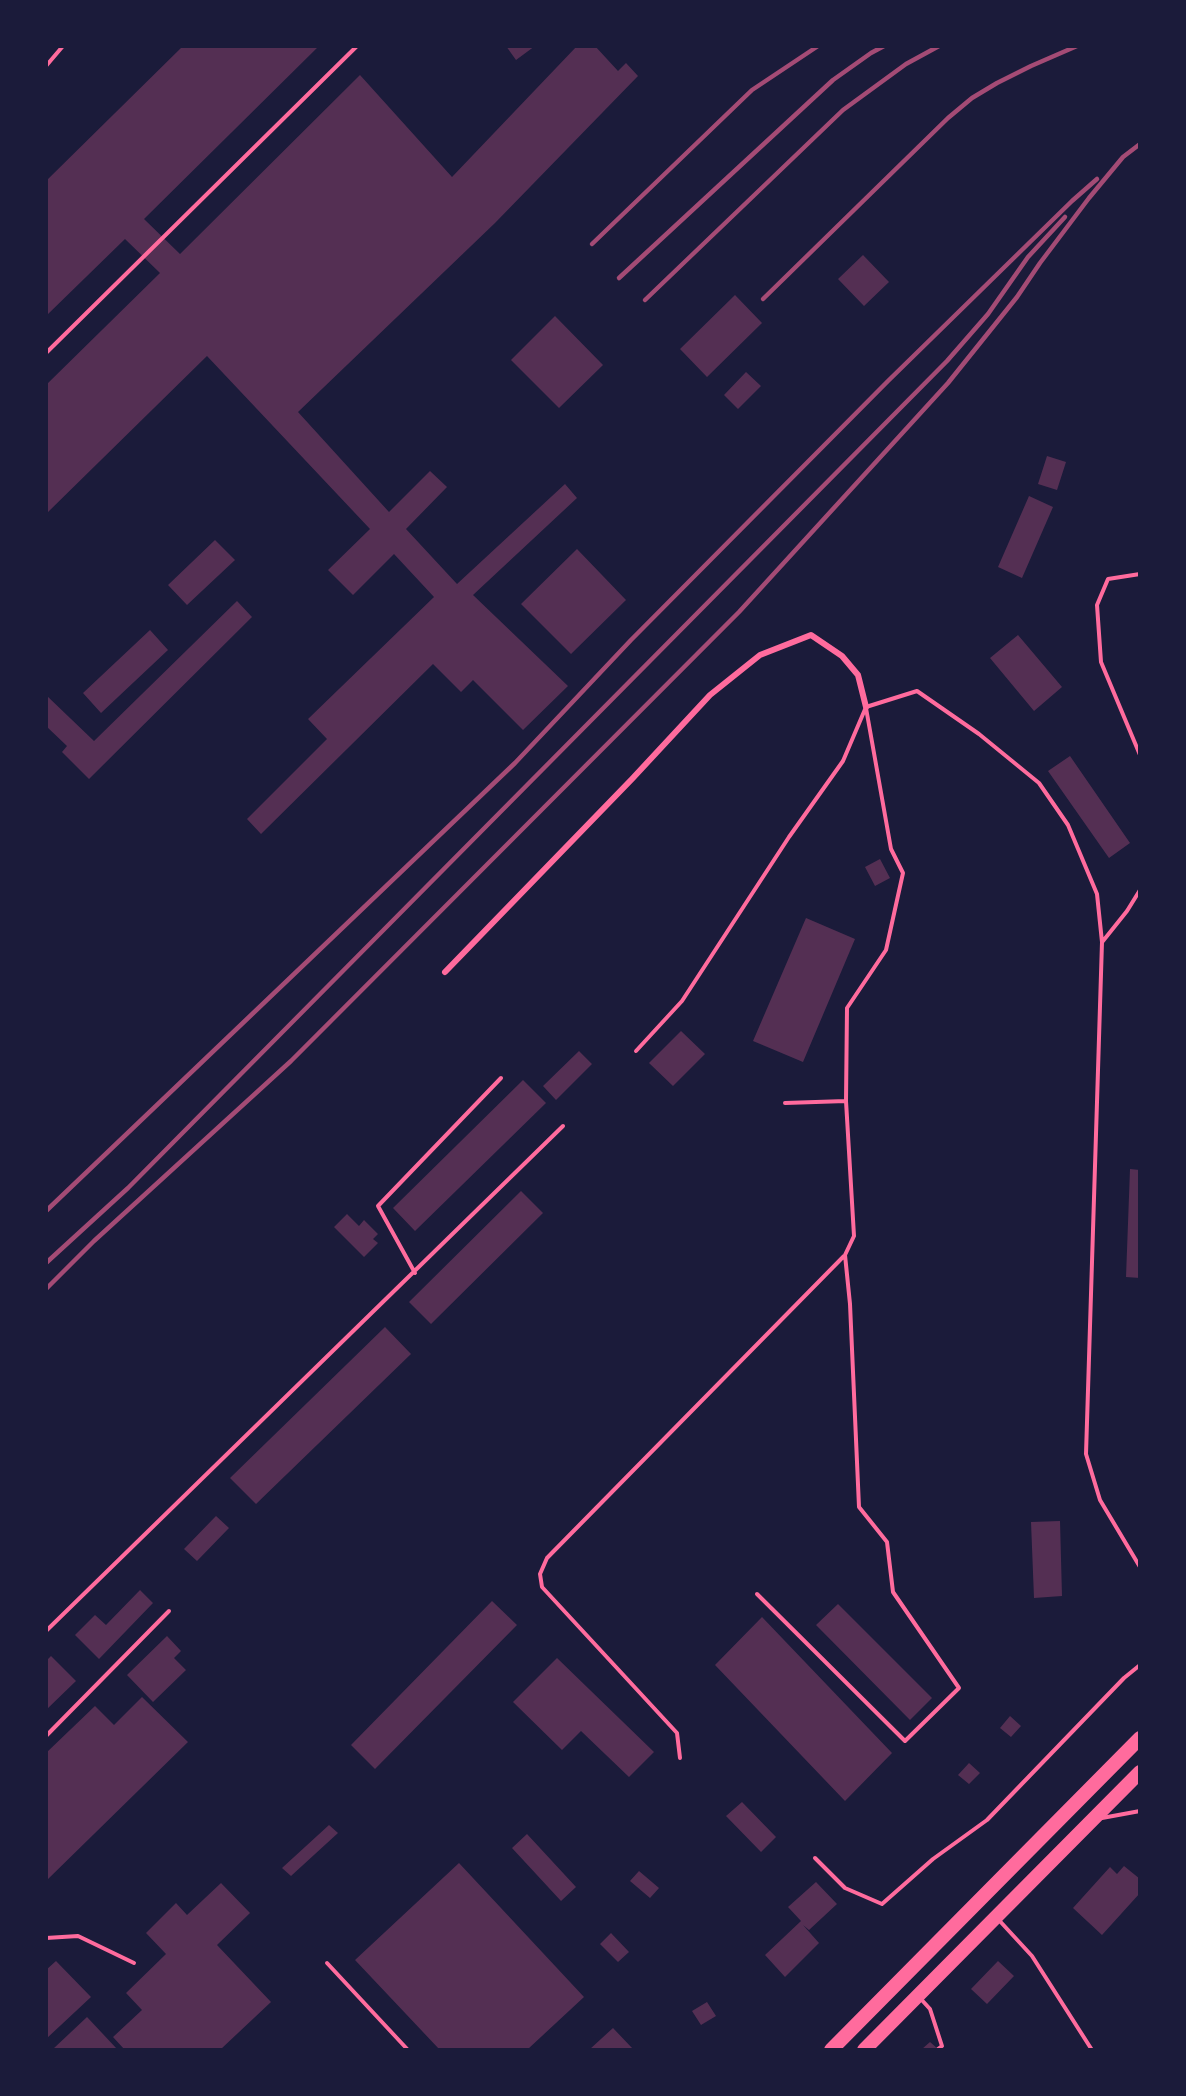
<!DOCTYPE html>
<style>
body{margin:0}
#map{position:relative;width:1186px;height:2096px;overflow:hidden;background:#1b1b3a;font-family:Montserrat,sans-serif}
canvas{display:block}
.frame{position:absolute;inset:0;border:48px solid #1b1b3a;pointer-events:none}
</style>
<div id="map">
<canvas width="1186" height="2096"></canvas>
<div class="frame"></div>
</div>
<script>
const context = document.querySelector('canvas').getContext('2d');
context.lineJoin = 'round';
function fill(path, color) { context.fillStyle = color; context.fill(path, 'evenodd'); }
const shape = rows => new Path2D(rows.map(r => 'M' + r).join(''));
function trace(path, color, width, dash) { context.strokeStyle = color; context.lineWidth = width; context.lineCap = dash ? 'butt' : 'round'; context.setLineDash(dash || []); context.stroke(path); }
fill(shape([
 [183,46,319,46,144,219,180,254,360,75,452,177,577,46,595,46,618,71,626,63,638,76,495,223,298,412,389,512,430,471,447,487,406,529,457,584,565,484,577,498,473,595,568,686,523,730,473,680,461,692,433,664,261,834,247,819,327,739,308,719,434,597,394,554,353,595,328,570,370,529,207,356,46,514,46,385,160,273,125,239,46,316,46,181],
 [506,46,535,46,516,60],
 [863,255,889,282,864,306,838,279],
 [735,295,762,323,707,377,680,349],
 [555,316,603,365,559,408,511,360],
 [746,372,761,386,738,409,724,395],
 [1047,456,1066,462,1057,490,1038,484],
 [1029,496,1053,507,1022,578,998,567],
 [215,540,235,560,187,605,168,585],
 [577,549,626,600,571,654,521,604],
 [237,601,252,617,89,779,62,752,67,746,46,726,46,695,94,741],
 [150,630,168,650,101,713,83,693],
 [1018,635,1062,687,1034,711,990,658],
 [1070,756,1130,843,1109,858,1048,771],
 [880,859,890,878,875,886,865,867],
 [806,918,855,939,803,1062,753,1041],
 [681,1031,705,1054,673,1086,649,1063],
 [579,1051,592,1064,556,1100,543,1086],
 [523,1080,546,1103,415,1231,393,1208],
 [1130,1169,1140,1170,1140,1278,1126,1277],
 [521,1191,543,1213,431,1324,409,1302],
 [347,1214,359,1226,364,1220,378,1234,373,1239,378,1243,364,1257,334,1227],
 [385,1327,411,1354,256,1504,230,1478],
 [216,1516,229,1528,197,1561,184,1549],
 [1060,1521,1062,1596,1034,1598,1031,1522],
 [140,1590,153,1603,99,1659,75,1635,95,1615,106,1625],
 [492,1601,517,1625,375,1769,351,1745],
 [838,1604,932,1698,910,1720,816,1625],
 [762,1617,892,1753,845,1801,715,1665],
 [167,1636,181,1651,174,1658,186,1670,153,1702,127,1675],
 [51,1656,76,1681,46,1710,46,1661],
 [557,1658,654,1752,629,1777,581,1731,562,1750,513,1702],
 [142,1697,188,1742,46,1881,46,1753,95,1706,114,1725],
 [1010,1716,1021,1726,1011,1737,1000,1728],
 [969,1763,980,1773,969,1784,958,1775],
 [742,1802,776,1837,761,1852,726,1816],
 [329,1825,338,1833,291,1876,282,1868],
 [527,1834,576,1887,561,1901,512,1848],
 [459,1863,584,1997,528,2049,439,2049,355,1960],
 [1124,1866,1140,1879,1140,1893,1102,1935,1073,1908,1110,1867,1117,1874],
 [639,1871,659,1888,650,1898,630,1881],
 [816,1882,837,1904,809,1930,803,1925,819,1943,785,1977,765,1955,801,1921,788,1907],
 [221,1883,250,1913,217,1945,271,2002,221,2049,124,2049,113,2037,142,2010,126,1993,166,1954,146,1933,176,1903,187,1915],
 [611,1933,629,1952,618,1962,600,1944],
 [56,1961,91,1997,46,2039,46,1970],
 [998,1961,1014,1976,987,2004,971,1989],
 [707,2002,716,2016,701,2025,692,2011],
 [87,2017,117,2049,53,2049],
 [613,2028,633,2049,590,2049],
 [930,2042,938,2049,922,2049]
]), '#542f53');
trace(shape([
 [46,66,63,46],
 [46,353,357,46],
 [1140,574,1108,579,1097,605,1101,662,1140,755],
 [866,707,917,691,979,734,1039,783,1068,825,1097,894,1102,942,1086,1454,1100,1500,1140,1567],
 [1103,941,1127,911,1140,890],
 [636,1051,682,1001,789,837,843,761,866,707],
 [846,1101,847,1008,886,950,903,873,891,849,866,708],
 [415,1273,378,1206,501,1078],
 [757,1594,905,1741,959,1688,893,1592,887,1542,859,1507,850,1304,845,1255,854,1236,846,1101,785,1103],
 [46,1631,563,1126],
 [46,1736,169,1611],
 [680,1758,677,1733,542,1587,540,1574,547,1558,844,1256],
 [1102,1818,1140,1811],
 [815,1858,845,1888,882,1904,933,1859,987,1820,1124,1678,1140,1665],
 [997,1918,1032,1956,1092,2050],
 [46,1938,78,1936,134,1963],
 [327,1963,408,2050],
 [920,1998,930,2009,942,2046,938,2049]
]), '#ff6b9d', 4);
trace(shape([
 [445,972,632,779,710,695,760,655,811,635,842,656,858,675,866,707]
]), '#ff6b9d', 6);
trace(shape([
 [831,2050,1140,1738],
 [864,2050,1140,1772]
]), '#ff6b9d', 14);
trace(shape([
 [592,244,752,90,818,46],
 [619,278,833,80,871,53,884,46],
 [763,299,948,118,972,98,997,83,1031,66,1077,46],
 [645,300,843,110,906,64,939,46],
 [46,1211,515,763,631,640,888,381,1072,201,1097,179],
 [46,1263,128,1188,947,361,988,314,1028,257,1065,217],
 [46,1289,94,1241,291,1061,739,612,948,383,1017,297,1040,263,1089,198,1123,157,1140,144]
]), '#a44b75', 4.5);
</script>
